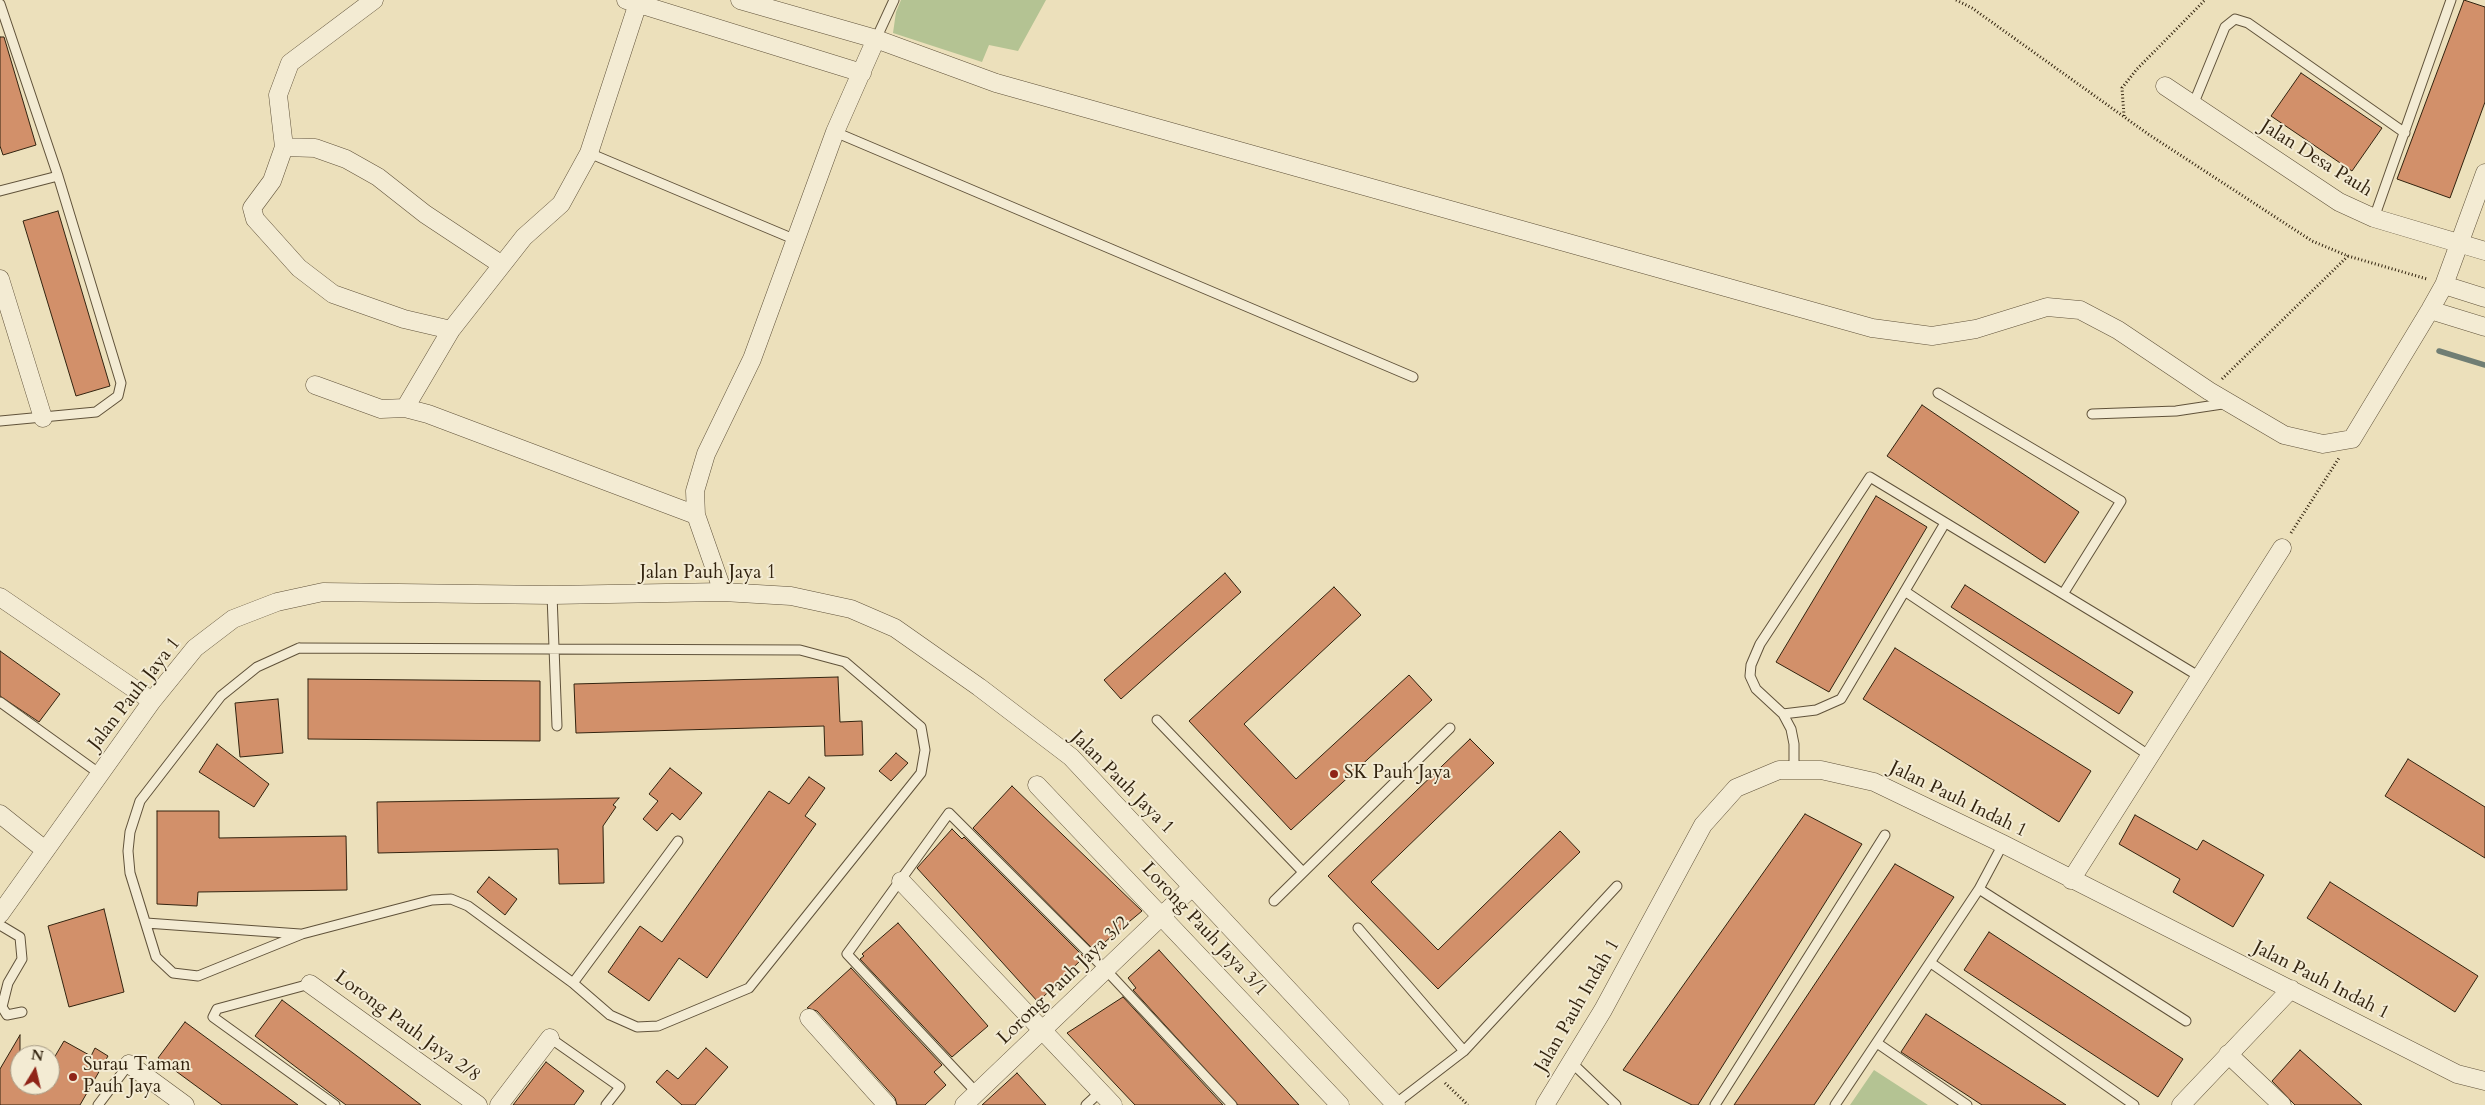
<!DOCTYPE html>
<style>
body{margin:0}
#map{position:relative;width:2485px;height:1105px;overflow:hidden;background:#ece0bb;font-family:Cardo,serif}
canvas{display:block}
.north{position:absolute;left:10px;top:1045px;width:50px;height:50px;box-sizing:border-box;background:#f3ebd3;border:1px solid #a69b85;border-radius:50%;rotate:9deg;font-size:14px;font-weight:700;line-height:20px;text-align:center;color:#32230f}
.north::after{content:'';display:block;margin:auto;width:18px;height:22px;background:#8f2418;clip-path:polygon(50% 0,100% 100%,50% 72%,0 100%)}
</style>
<div id="map">
<canvas width="2485" height="1105"></canvas>
<div class="north">N</div>
</div>
<script>
const context = document.querySelector('canvas').getContext('2d');
context.lineJoin = 'round';
function fill(path, color) { context.fillStyle = color; context.fill(path, 'evenodd'); }
const shape = rows => new Path2D(rows.map(r => 'M' + r).join(''));
function trace(path, color, width, dash) { context.strokeStyle = color; context.lineWidth = width; context.lineCap = dash ? 'butt' : 'round'; context.setLineDash(dash || []); context.stroke(path); }
function write(font, color, halo, rows, align = 'center') {
  context.font = font + ' Cardo,serif'; context.lineWidth = 4; context.setLineDash([]); context.textBaseline = 'middle'; context.strokeStyle = halo; context.fillStyle = color; for (const [text, x, y, turn = 0] of rows) {
    context.save(); context.translate(x, y); context.rotate((+turn || 0) * Math.PI / 180); context.textAlign = isNaN(turn) ? turn : align; if (halo) context.strokeText(text, 0, 0); context.fillText(text, 0, 0); context.restore();
  }
}
fill(shape([
 [901,0,1046,0,1018,51,989,45,982,62,893,33,896,12],
 [1874,1070,1928,1105,1850,1105]
]), '#b4c393');
trace(shape([
 [2439,351,2485,365]
]), '#707e74', 5.5);
const building = shape([
 [2464,0,2485,7,2485,102,2450,198,2397,179,2464,0],
 [0,37,4,37,36,145,3,155,0,146,0,37],
 [2301,73,2382,128,2352,171,2271,116,2301,73],
 [58,211,110,386,76,396,23,221,58,211],
 [1922,405,2079,512,2045,563,1887,456,1922,405],
 [1876,496,1927,527,1829,692,1776,662,1876,496],
 [1225,573,1241,592,1121,699,1104,680,1225,573],
 [1965,585,2133,692,2119,714,1951,607,1965,585],
 [1334,587,1361,615,1244,724,1296,779,1409,675,1432,700,1291,830,1189,721,1334,587],
 [1895,648,2091,771,2059,822,1863,699,1895,648],
 [0,651,60,694,39,722,0,696,0,651],
 [838,677,840,722,862,721,863,755,825,756,824,726,576,733,574,684,838,677],
 [308,679,540,681,540,741,308,739,308,679],
 [278,699,283,753,240,757,235,703,278,699],
 [1470,739,1494,763,1371,882,1438,950,1560,831,1580,852,1438,989,1328,876,1470,739],
 [217,744,269,784,254,807,199,772,217,744],
 [896,753,908,763,891,781,879,771,896,753],
 [2408,759,2485,807,2485,858,2385,796,2408,759],
 [670,768,702,793,680,820,672,813,657,831,643,819,658,801,649,794,670,768],
 [809,777,825,788,805,816,816,824,707,978,679,958,649,1001,608,972,640,926,662,942,769,791,789,804,809,777],
 [1012,786,1142,911,1099,947,1097,945,1093,949,973,828,1012,786],
 [619,798,613,805,616,807,603,826,604,883,559,884,558,849,378,853,377,802,619,798],
 [157,811,219,811,219,838,346,836,347,890,198,892,197,906,157,904,157,811],
 [1805,814,1862,844,1698,1105,1692,1105,1623,1070,1805,814],
 [2135,815,2197,850,2203,840,2264,875,2233,927,2173,892,2180,879,2119,844,2135,815],
 [952,829,962,839,964,837,1084,957,1038,1002,917,868,952,829],
 [1895,864,1954,897,1814,1105,1734,1105,1895,864],
 [489,877,517,899,505,915,477,892,489,877],
 [2330,882,2478,976,2455,1012,2307,918,2330,882],
 [104,909,124,992,69,1007,48,926,104,909],
 [898,923,988,1026,952,1057,860,959,864,956,862,954,898,923],
 [1989,932,2183,1059,2158,1097,1964,970,1989,932],
 [1159,950,1299,1105,1238,1105,1133,990,1136,988,1128,978,1159,950],
 [851,968,942,1065,934,1072,946,1085,925,1105,897,1105,895,1098,817,1011,807,1008,851,968],
 [1123,997,1223,1105,1135,1105,1067,1033,1123,997],
 [282,1000,361,1059,421,1105,346,1105,255,1036,282,1000],
 [1926,1014,2066,1105,1982,1105,1901,1052,1926,1014],
 [185,1022,264,1080,298,1105,222,1105,158,1058,185,1022],
 [20,1035,20,1085,50,1085,50,1056,54,1058,64,1041,91,1056,95,1048,108,1056,80,1105,0,1105,0,1069,20,1035],
 [706,1048,728,1067,695,1105,682,1105,656,1082,667,1070,678,1079,706,1048],
 [2300,1050,2362,1105,2295,1105,2292,1102,2272,1081,2300,1050],
 [546,1062,584,1091,574,1105,513,1105,546,1062],
 [1017,1073,1046,1105,982,1105,1017,1073]
]);
fill(building, '#d2906a');
trace(building, '#32230f', 1);
const lane = shape([
 [0,4,58,176,121,383,118,396,96,412,0,421],
 [876,39,894,0],
 [2193,105,2225,27,2235,19,2248,23,2405,133],
 [835,132,1413,377],
 [589,153,796,240],
 [0,191,58,176],
 [2374,218,2451,0],
 [1938,393,2121,501,2063,594],
 [2092,414,2176,411,2229,403],
 [1906,592,2150,756],
 [552,595,557,726],
 [299,648,800,650,845,662,921,727,925,750,921,773,749,988,658,1026,637,1027,610,1015,573,983,468,906,451,899,432,900,302,934,198,976,173,973,156,957,130,873,128,851,130,832,140,801,221,696,257,667,299,648],
 [0,702,100,774],
 [1783,714,1816,710,1841,699,1945,523],
 [1157,720,1303,872],
 [1794,770,1794,744,1791,729,1783,714,1756,689,1750,676,1751,665,1760,644,1870,477,2200,677],
 [1979,889,2186,1021],
 [1274,901,1450,728],
 [146,923,300,934],
 [0,925,20,937,22,959,8,983,2,1007,7,1015,22,1012],
 [1358,928,1464,1051],
 [1931,963,2134,1105],
 [573,983,678,841],
 [310,984,217,1009,213,1017,335,1105],
 [550,1038,620,1087,606,1105],
 [1877,1043,1967,1105],
 [1572,1063,1616,1105],
 [977,1093,847,954,949,813,1106,970,1232,1105],
 [1395,1104,1464,1051,1617,886],
 [98,1105,129,1064],
 [1086,1105,1100,1092],
 [1715,1105,1885,835],
 [1835,1105,1979,889,2003,844]
]);
const street = shape([
 [374,0,290,63,278,95,284,147,272,181,252,208,255,219,299,268,333,294,404,319,451,330],
 [626,0,862,73],
 [740,0,876,39,996,83,1872,328,1932,336,1976,329,2047,307,2080,310,2118,330,2209,391,2284,435,2323,444,2352,439,2430,310,2444,285,2485,173],
 [2165,86,2339,202,2374,218,2485,251],
 [284,147,315,148,346,159,378,177,425,214,502,265],
 [0,279,43,418],
 [2444,285,2485,298],
 [2430,310,2485,327],
 [315,385,381,409,405,408,428,414,696,515],
 [405,408,451,330,524,237,561,204,589,153,639,0],
 [723,592,696,515,695,491,706,454,752,359,835,132,876,39],
 [0,597,152,701],
 [1037,785,1340,1105],
 [0,814,45,850],
 [2071,880,2282,548],
 [901,881,1113,1105],
 [0,914,152,701,195,648,233,619,277,602,323,592,552,595,723,592,791,596,851,609,895,628,979,687,1071,757,1396,1105],
 [310,984,478,1105],
 [809,1018,887,1105],
 [2228,1054,2282,1105],
 [129,1064,185,1105],
 [499,1105,550,1038],
 [964,1105,1192,887],
 [1545,1105,1603,1010,1703,825,1736,788,1779,770,1821,770,1874,782,2003,844,2457,1074,2485,1081],
 [2181,1105,2291,989]
]);
trace(lane, '#60523a', 11);
trace(street, '#60523a', 19);
trace(shape([
 [1956,0,1972,8,2148,134,2312,241,2348,256,2427,279],
 [2124,116,2122,88,2137,69,2205,0],
 [2222,379,2348,256],
 [2291,533,2339,458],
 [1445,1083,1468,1105]
]), '#32230f', 3, [1, 2.5]);
trace(lane, '#f3ebd3', 9);
trace(street, '#f3ebd3', 18);
for (const [x, y, r, color] of [
 [1334,774,5,"#8f2418"],
 [73,1077,5,"#8f2418"]
]) { const dot = new Path2D(); dot.arc(x, y, r, 0, 2 * Math.PI); context.fillStyle = color; context.fill(dot); trace(dot, '#f3ebd3', 2); }
write('19px', '#32230f', '#f3ebd3', [
 ["Jalan Desa Pauh",2316,159,32],
 ["Jalan Pauh Jaya 1",708,574],
 ["Jalan Pauh Jaya 1",135,694,-52],
 ["Jalan Pauh Jaya 1",1122,783,45],
 ["Jalan Pauh Indah 1",1958,800,26],
 ["Lorong Pauh Jaya 3/1",1204,930,47],
 ["Lorong Pauh Jaya 3/2",1064,981,-44],
 ["Jalan Pauh Indah 1",2321,981,27],
 ["Jalan Pauh Indah 1",1578,1006,-60],
 ["Lorong Pauh Jaya 2/8",407,1027,36]
]);
write('19px', '#32230f', '#f3ebd3', [
 ["SK Pauh Jaya",1344,774],
 ["Surau Taman",83,1066],
 ["Pauh Jaya",83,1088]
], 'left');
</script>
